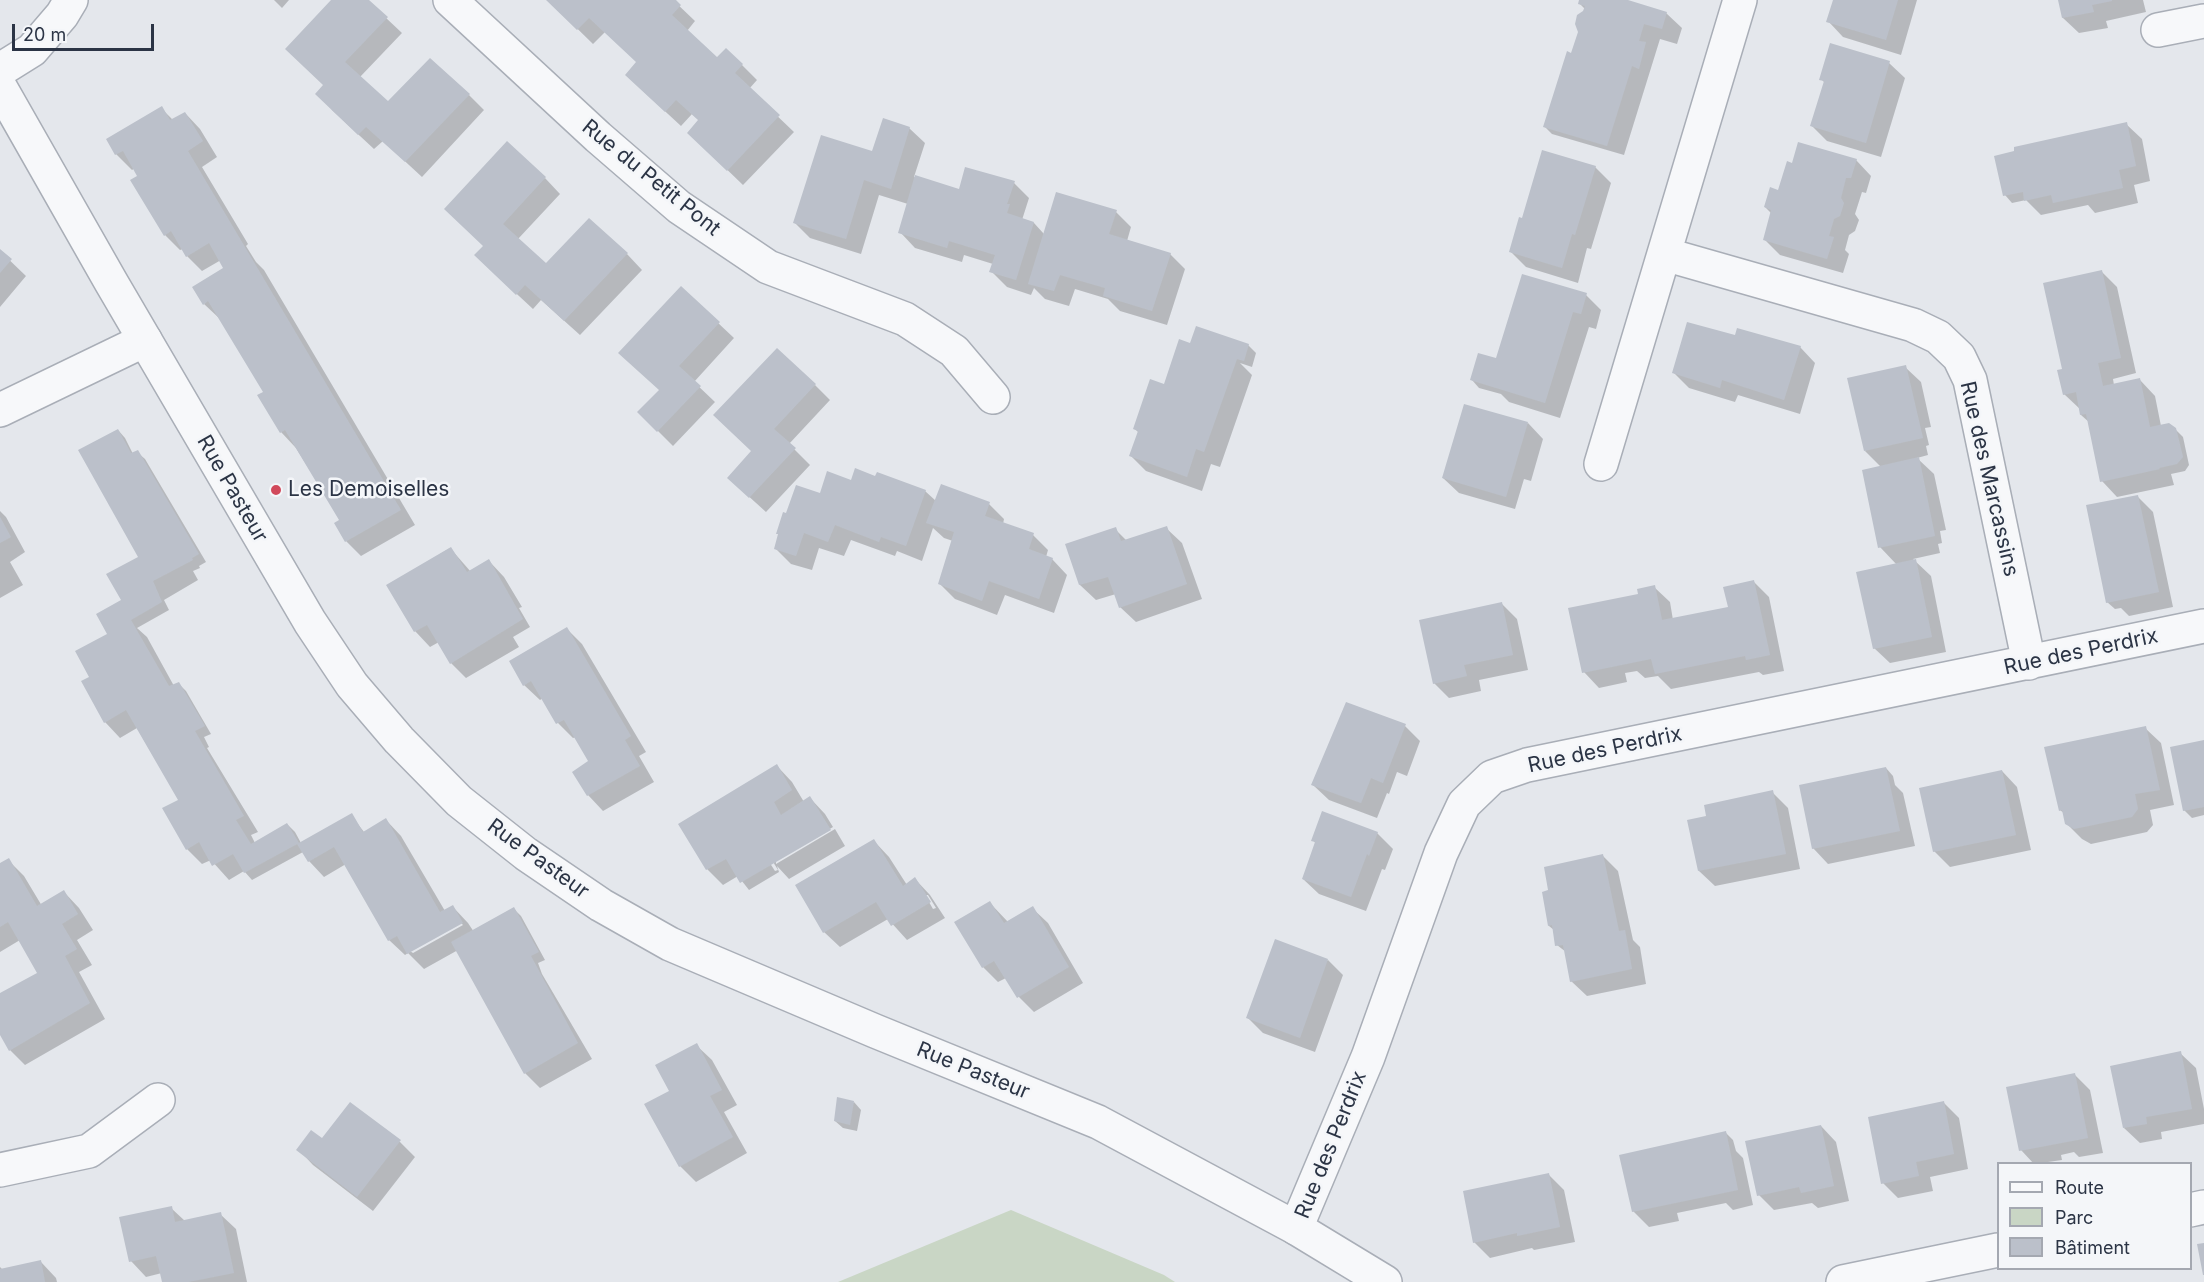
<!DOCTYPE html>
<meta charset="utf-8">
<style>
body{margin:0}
#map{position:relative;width:2204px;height:1282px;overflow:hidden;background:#e4e7ec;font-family:Inter,sans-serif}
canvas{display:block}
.legend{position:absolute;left:1997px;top:1162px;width:195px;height:108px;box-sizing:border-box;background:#f4f6f9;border:2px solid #a4a8b1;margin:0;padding:8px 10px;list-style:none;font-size:18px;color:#2b3445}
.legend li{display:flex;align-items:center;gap:12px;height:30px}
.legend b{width:30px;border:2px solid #a4a8b1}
.scale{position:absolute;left:12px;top:24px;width:142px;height:27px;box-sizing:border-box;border:3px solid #2b3445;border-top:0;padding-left:8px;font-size:18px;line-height:21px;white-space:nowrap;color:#2b3445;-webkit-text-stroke:4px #f4f6f9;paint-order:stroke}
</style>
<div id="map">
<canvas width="2204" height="1282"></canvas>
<ul class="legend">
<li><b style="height:8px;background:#f7f8fa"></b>Route</li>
<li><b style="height:16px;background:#c9d6c5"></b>Parc</li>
<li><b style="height:16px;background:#bbc0ca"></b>Bâtiment</li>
</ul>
<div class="scale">20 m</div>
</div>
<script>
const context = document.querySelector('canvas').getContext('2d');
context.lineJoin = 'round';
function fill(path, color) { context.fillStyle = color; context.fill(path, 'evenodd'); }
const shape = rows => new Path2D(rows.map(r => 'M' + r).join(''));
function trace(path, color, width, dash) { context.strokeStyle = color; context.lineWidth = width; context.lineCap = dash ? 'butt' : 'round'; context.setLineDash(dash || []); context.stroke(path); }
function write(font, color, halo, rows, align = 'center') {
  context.font = font + ' Inter,sans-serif'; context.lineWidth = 5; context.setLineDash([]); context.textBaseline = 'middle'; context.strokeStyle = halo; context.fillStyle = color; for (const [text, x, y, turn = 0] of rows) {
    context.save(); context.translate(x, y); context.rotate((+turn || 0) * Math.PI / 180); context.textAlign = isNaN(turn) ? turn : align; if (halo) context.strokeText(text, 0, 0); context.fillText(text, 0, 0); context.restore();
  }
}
fill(shape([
 [1011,1210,1164,1275,1175,1282,838,1282]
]), '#c9d6c5');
fill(shape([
 [274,0,289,0,282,8],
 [333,0,367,0,402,33,360,77,388,103,469,95,484,110,422,177,383,141,374,149,332,110,325,86],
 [548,0,673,0,695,21,687,31,717,59,742,65,757,80,749,89,794,132,743,185,689,133,700,121,692,114,681,126,642,90,638,62,605,32,593,44],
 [1580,0,1624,0,1666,13,1682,28,1677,44,1660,39,1624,155,1552,134,1545,127,1580,32,1585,9,1579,3],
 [1834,0,1917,0,1901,55,1843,37,1828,21],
 [2060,0,2143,0,2146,12,2106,21,2108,28,2079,33,2063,18],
 [1889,63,1905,78,1881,157,1827,141,1812,126,1825,83,1821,79],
 [161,108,173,120,185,113,200,129,217,157,202,167,248,244,246,246,256,262,264,270,415,525,361,556,346,541,341,520,296,448,281,432,265,392,220,319,204,304,226,268,221,260,202,271,187,256,183,249,180,250,165,235,135,168,132,170,116,154],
 [2126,124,2142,139,2150,181,2134,185,2138,203,2095,213,2088,205,2041,215,2026,200,2012,203,2005,195],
 [909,128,925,143,914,177,960,191,1014,183,1029,198,1022,220,1034,223,1044,234,1116,212,1131,227,1127,241,1170,254,1185,269,1167,325,1120,311,1108,299,1075,289,1069,306,1045,299,1034,288,1031,295,1007,287,991,271,993,264,964,255,962,262,915,248,900,232,908,204,879,195,861,254,810,238,795,223,873,153],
 [1856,160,1871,176,1866,193,1862,192,1855,214,1859,220,1855,231,1849,235,1845,250,1849,254,1843,273,1780,255,1764,239,1772,214,1765,207,1779,191,1793,165],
 [1595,167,1611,183,1591,249,1587,248,1578,283,1526,267,1510,251],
 [545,178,560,194,518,239,546,265,627,254,642,270,580,335,541,300,533,309,491,270,484,246,461,224],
 [0,251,26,276,0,307],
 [2102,272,2117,287,2136,373,2113,379,2114,385,2140,380,2155,396,2161,426,2175,429,2183,437,2189,465,2185,471,2171,474,2174,485,2117,497,2102,481,2090,423,2081,415,2081,410,2064,394,2063,370],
 [681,288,734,338,694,382,715,402,673,446,639,412,661,390],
 [1586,295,1601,310,1596,329,1589,327,1560,418,1509,402,1501,394,1479,388,1472,380],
 [1736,337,1800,347,1815,363,1800,414,1738,395,1735,402,1689,388,1673,372],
 [1248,345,1256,353,1252,367,1240,363,1252,375,1220,467,1211,464,1202,491,1146,471,1131,456,1139,433,1135,429,1196,346],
 [1905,367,1921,382,1931,427,1925,428,1929,445,1926,446,1928,455,1917,458,1934,474,1946,530,1940,531,1942,543,1938,544,1940,553,1913,559,1931,576,1946,652,1890,663,1874,648,1897,565,1880,547,1881,467,1865,451],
 [815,385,830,400,789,444,810,465,766,512,745,493,753,452,716,415],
 [1528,423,1543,439,1531,481,1524,479,1515,509,1459,493,1443,478],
 [118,430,125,438,133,454,137,452,145,459,206,562,199,566,200,568,193,571,198,580,164,600,169,610,137,628,147,637,174,686,179,684,186,691,211,734,204,737,209,747,207,748,258,832,251,835,255,843,287,824,295,832,301,843,351,815,364,832,386,820,401,836,445,911,453,907,468,923,474,932,514,909,521,916,545,960,538,963,542,974,592,1059,540,1088,525,1073,458,950,424,969,408,953,405,955,389,940,346,864,324,877,309,861,303,852,252,880,244,871,229,880,211,860,202,864,187,849,179,800,137,728,120,738,105,722,91,678,140,557],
 [461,923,463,925,413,953,410,951],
 [876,477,925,491,936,501,989,504,1004,519,1003,524,1033,535,1048,550,1046,557,1052,559,1067,575,1054,613,1005,595,997,615,955,599,940,584,953,541,944,538,933,528,922,561,897,551,895,556,851,540,844,556,819,548,812,570,791,564,775,548,821,494,852,482],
 [2137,496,2153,512,2173,607,2129,616,2121,608,2115,609,2107,602],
 [0,511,6,517,25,552,10,562,23,585,0,598],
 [1166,528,1182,543,1202,599,1136,622,1120,607,1116,594,1096,600,1080,585,1067,545,1115,529,1127,541],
 [450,548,471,572,489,561,504,577,522,607,519,608,530,627,513,637,519,647,466,678,451,663,439,642,430,647,415,631,388,586],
 [1754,582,1769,597,1784,671,1763,675,1759,672,1671,689,1658,676,1645,678,1637,671,1625,673,1627,682,1599,688,1584,672,1639,595,1654,587,1670,602,1673,620,1730,608],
 [1502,604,1517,619,1528,670,1479,680,1481,691,1449,698,1434,683],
 [567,629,582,644,646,752,639,756,654,782,603,811,588,795,590,762,576,737,573,738,558,723,543,698,540,700,524,685],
 [1405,726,1420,741,1407,776,1397,772,1389,794,1387,793,1377,818,1329,800,1313,785],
 [2145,728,2161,743,2174,805,2150,810,2153,825,2147,832,2091,844,2082,839,2066,823,2065,814,2060,810],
 [2204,742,2204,815,2192,818,2184,810],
 [777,766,792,782,804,802,810,798,825,814,833,827,776,861,776,864,835,829,845,846,789,879,777,866,779,872,749,890,738,876,723,885,707,869,680,824],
 [766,857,770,857,778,870,775,871],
 [1886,768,1893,776,1895,785,1903,793,1915,846,1828,864,1813,848],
 [2002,771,2017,787,2031,850,1950,867,1934,851],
 [1772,792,1788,808,1800,869,1715,886,1699,871,1709,817],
 [1377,833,1393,849,1385,870,1382,869,1366,911,1319,894,1303,879,1316,844,1313,840],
 [874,841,889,857,907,885,915,879,930,895,945,918,907,940,888,919,840,947,824,932],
 [925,895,928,895,936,908,933,909],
 [1603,856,1618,871,1633,940,1640,947,1646,984,1587,996,1571,981,1566,952,1557,945,1554,930,1549,926,1543,893,1550,891],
 [8,860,24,876,42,906,64,892,79,908,93,930,77,940,92,965,79,972,105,1019,25,1065,10,1050,0,1032,0,995,39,973,20,940,0,952,0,865],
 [990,903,1008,922,1032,908,1048,923,1083,983,1034,1012,1019,997,1006,978,998,982,983,967],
 [1328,960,1343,975,1315,1052,1263,1033,1248,1018],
 [696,1045,712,1060,737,1105,724,1112,747,1153,696,1182,680,1166,672,1092],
 [2180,1053,2196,1068,2204,1109,2204,1124,2161,1132,2162,1139,2140,1143,2124,1128],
 [2075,1075,2090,1090,2103,1153,2079,1157,2074,1152,2061,1155,2062,1160,2034,1164,2021,1150],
 [854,1102,861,1110,857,1131,843,1128,835,1121],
 [1943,1102,1959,1118,1968,1169,1930,1177,1933,1191,1898,1198,1883,1183],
 [1821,1126,1836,1142,1849,1201,1818,1208,1812,1203,1774,1210,1759,1195],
 [1726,1133,1733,1140,1736,1151,1743,1158,1753,1205,1733,1210,1726,1203,1677,1213,1679,1221,1649,1227,1633,1211],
 [322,1140,400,1142,415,1157,373,1211,313,1165,298,1149],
 [1549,1175,1564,1190,1575,1242,1534,1250,1532,1248,1490,1258,1474,1242],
 [171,1208,185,1221,220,1214,236,1229,247,1282,164,1282,162,1273,146,1277,131,1261],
 [41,1262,56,1278,57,1282,0,1282,0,1267,3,1270]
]), '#0003');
fill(shape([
 [331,0,369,0,388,17,345,62,388,101,430,58,470,94,405,162,366,127,358,135,315,94,323,85,285,49],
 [546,0,676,0,681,5,672,15,717,57,726,48,743,64,735,73,780,115,727,171,687,133,698,120,676,100,665,112,625,75,636,62,589,18,577,30],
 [1579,0,1628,0,1667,12,1662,29,1644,24,1639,41,1646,42,1639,69,1632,66,1607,146,1543,127,1567,51,1571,53,1578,32,1575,24,1577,15,1583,11,1585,6,1578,4],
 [1833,0,1898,0,1886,40,1826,22],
 [2058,0,2112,0,2112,1,2092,5,2094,12,2062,18],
 [1830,43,1890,61,1866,143,1810,126,1824,81,1819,80],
 [162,106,170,120,185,112,203,141,188,151,401,510,345,542,334,523,339,520,285,430,280,433,257,395,263,392,208,301,203,305,192,287,223,268,209,243,186,257,171,231,164,236,130,180,137,176,123,151,115,155,106,139],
 [883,118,910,127,891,189,864,180,846,239,793,223,821,135,872,151],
 [2127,122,2136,166,2119,170,2123,188,2053,203,2051,195,2024,201,2023,192,2003,196,1994,156,2014,151,2014,147],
 [507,141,546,177,503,224,546,263,589,218,628,253,564,321,525,285,516,295,474,255,483,246,444,209],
 [1798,142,1857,159,1851,178,1846,178,1841,198,1844,203,1840,216,1834,219,1829,236,1834,237,1827,259,1763,240,1771,210,1764,207,1770,187,1778,190,1787,161,1792,163],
 [1542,150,1596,166,1575,235,1572,234,1562,268,1509,252,1519,217,1522,218],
 [965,167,1015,181,1007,204,1010,204,1007,213,1034,222,1016,280,989,272,995,255,949,241,947,248,898,233,915,175,959,189],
 [1056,192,1117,210,1109,234,1171,253,1152,311,1103,296,1105,288,1060,275,1054,291,1028,284],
 [0,249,12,259,0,273],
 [2102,270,2121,358,2098,363,2103,386,2140,378,2150,427,2169,423,2176,428,2183,457,2177,464,2159,468,2160,469,2100,482,2086,414,2080,415,2076,392,2063,395,2057,370,2062,369,2043,283],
 [1522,274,1587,293,1581,314,1573,312,1545,403,1470,380,1478,353,1496,358],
 [681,286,720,322,679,366,701,386,657,432,637,412,659,390,618,353],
 [1687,322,1735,335,1737,328,1801,346,1784,400,1722,380,1720,388,1672,373],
 [1196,326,1249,344,1244,361,1237,359,1204,452,1196,449,1187,477,1129,456,1138,431,1133,429,1150,379,1164,384,1179,339,1190,343],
 [777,348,816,384,774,429,796,448,749,498,727,478,751,451,713,415],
 [1906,365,1923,438,1864,451,1847,378],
 [1464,404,1528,422,1506,497,1442,478],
 [118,429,131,453,138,450,199,554,192,558,193,560,153,581,162,602,131,620,169,686,179,682,205,726,195,731,244,816,236,820,251,844,287,823,299,843,244,873,233,854,212,866,199,842,186,850,162,808,178,800,126,710,104,723,81,681,89,677,75,651,107,634,96,614,121,600,106,574,138,557,78,450],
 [1919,457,1935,536,1878,548,1862,470],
 [855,468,875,476,877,472,926,490,906,546,881,537,879,542,835,525,828,542,804,533,796,556,774,549,778,534,776,534,783,512,786,513,796,485,820,493,827,471,851,480],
 [941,484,990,502,985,516,1034,533,1029,549,1053,558,1039,599,989,581,982,601,938,584,954,532,926,523],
 [2138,495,2159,592,2106,603,2086,505],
 [0,517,11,537,0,543],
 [1167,526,1187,584,1119,608,1108,577,1079,585,1065,544,1116,527,1121,541],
 [451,547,467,572,489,559,523,619,450,664,427,625,414,632,386,585],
 [1916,559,1932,637,1873,649,1856,572],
 [1754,580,1770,655,1746,660,1745,656,1655,674,1651,659,1582,673,1568,608,1638,594,1637,589,1655,585,1662,620,1728,607,1723,587],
 [1502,602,1513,655,1464,665,1467,676,1433,684,1419,620],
 [567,627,631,736,625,740,640,766,587,796,572,772,588,761,564,720,556,724,531,681,523,686,509,661],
 [1346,702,1406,724,1383,783,1371,778,1361,803,1311,785],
 [2146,726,2160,790,2135,794,2138,809,2132,817,2074,829,2065,824,2062,810,2059,811,2044,747],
 [2204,740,2204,807,2183,811,2170,747],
 [777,764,792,790,774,802,781,815,810,796,831,830,740,883,726,859,706,870,678,824],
 [1886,767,1900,831,1812,849,1799,785],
 [2002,770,2016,835,1933,852,1919,788],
 [1773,790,1786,854,1698,871,1687,820,1706,816,1704,805],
 [1322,811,1378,832,1369,856,1367,854,1351,897,1302,879,1315,842,1311,841],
 [352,813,363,832,386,818,440,912,453,905,463,923,407,954,397,936,388,941,334,847,308,862,297,844],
 [874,839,903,886,915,877,931,902,891,926,876,902,823,933,795,885],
 [1603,854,1619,931,1625,930,1632,969,1570,982,1563,945,1555,946,1552,925,1548,926,1542,892,1548,890,1544,867],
 [9,858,37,906,64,890,78,914,62,924,77,949,65,956,90,1003,9,1051,0,1035,0,993,37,973,8,922,0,927,0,863],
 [990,901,1004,923,1033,906,1069,967,1017,998,994,961,982,968,954,922],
 [514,907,539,952,531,956,578,1043,524,1074,451,942],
 [1275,939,1328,959,1300,1038,1246,1018],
 [697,1043,722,1090,710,1096,733,1137,679,1167,644,1104,669,1091,655,1065],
 [2181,1051,2192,1109,2146,1117,2147,1124,2123,1128,2110,1066],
 [2075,1073,2088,1138,2019,1151,2006,1087],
 [837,1097,854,1101,850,1125,834,1121],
 [1944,1101,1954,1154,1916,1162,1919,1176,1881,1184,1868,1117],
 [350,1102,401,1140,357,1197,296,1150,311,1130,322,1138],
 [1821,1125,1834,1186,1801,1193,1799,1187,1757,1196,1745,1141],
 [1726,1131,1738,1190,1632,1212,1619,1155],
 [1549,1173,1560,1227,1517,1236,1517,1233,1473,1243,1463,1191],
 [172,1206,175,1222,221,1212,234,1273,188,1282,162,1282,156,1256,129,1262,119,1217],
 [2204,1243,2204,1275,2203,1275,2197,1244],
 [41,1260,45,1282,0,1282,0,1269]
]), '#bbc0ca');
const minor = shape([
 [450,0,598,137,679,207,768,267,905,319,954,351,993,397],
 [2158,30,2204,21],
 [0,70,32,50,62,15,71,0],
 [1664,254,1913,325,1938,337,1959,357,1970,380,2029,663],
 [0,410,145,340],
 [1601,464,1740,0],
 [0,1170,89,1151,158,1100],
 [2190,1210,2204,1207],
 [1296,1228,1368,1057,1441,853,1464,804,1492,777,1527,765,2204,626],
 [1843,1282,1998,1250]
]);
const tertiary = shape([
 [0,87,111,282,310,622,352,685,399,740,459,801,526,854,601,905,670,944,875,1031,1098,1122,1296,1228,1385,1282]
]);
trace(minor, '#a9aeb7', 36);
trace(tertiary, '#a9aeb7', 36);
trace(minor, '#f7f8fa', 33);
trace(tertiary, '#f7f8fa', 33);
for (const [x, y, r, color] of [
 [276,490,6,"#d1495b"]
]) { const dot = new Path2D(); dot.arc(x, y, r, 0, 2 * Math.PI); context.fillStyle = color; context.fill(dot); trace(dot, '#f4f6f9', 2); }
write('21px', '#2b3445', '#f4f6f9', [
 ["Rue du Petit Pont",651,178,39],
 ["Rue des Marcassins",1989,479,77],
 ["Rue Pasteur",232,489,60],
 ["Rue des Perdrix",2081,652,-12],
 ["Rue des Perdrix",1605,750,-12],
 ["Rue Pasteur",538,859,36],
 ["Rue Pasteur",973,1071,22],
 ["Rue des Perdrix",1331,1145,-68]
]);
write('21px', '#2b3445', '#f4f6f9', [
 ["Les Demoiselles",288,490]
], 'left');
</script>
